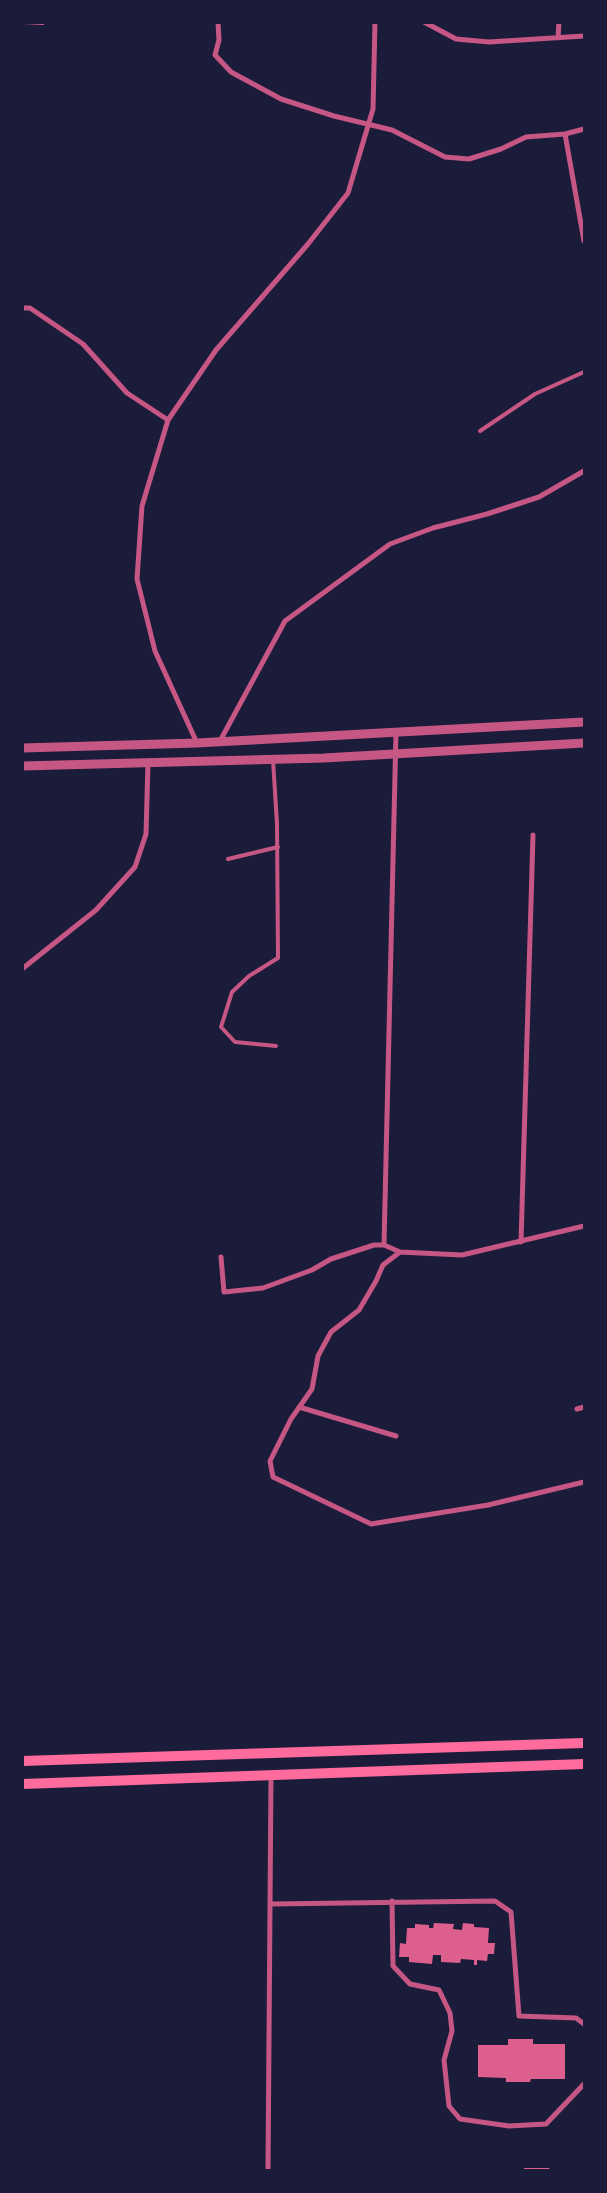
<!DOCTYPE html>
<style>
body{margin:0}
#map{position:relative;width:607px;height:2193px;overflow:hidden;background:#1b1b3a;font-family:"Golos Text",sans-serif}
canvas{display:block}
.frame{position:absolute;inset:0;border:24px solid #1b1b3a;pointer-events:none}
</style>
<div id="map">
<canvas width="607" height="2193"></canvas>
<div class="frame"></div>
</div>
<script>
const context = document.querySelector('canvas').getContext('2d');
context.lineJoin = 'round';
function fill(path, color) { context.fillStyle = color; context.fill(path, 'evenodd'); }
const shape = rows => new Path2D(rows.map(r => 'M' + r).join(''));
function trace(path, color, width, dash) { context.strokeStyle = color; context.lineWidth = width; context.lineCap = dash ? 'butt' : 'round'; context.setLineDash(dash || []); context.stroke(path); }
fill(shape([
 [23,22,44,22,44,25,23,24],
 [434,1923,454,1924,453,1929,462,1930,463,1923,474,1924,474,1927,489,1928,488,1943,495,1943,494,1954,488,1954,487,1961,477,1960,477,1965,474,1965,474,1960,461,1959,460,1963,441,1962,441,1955,433,1955,432,1964,409,1962,409,1957,399,1957,400,1943,406,1944,407,1928,415,1928,415,1924,429,1925,429,1928,433,1928],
 [508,2039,533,2039,533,2044,565,2044,565,2079,531,2079,530,2082,506,2082,506,2078,478,2077,478,2045,508,2045],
 [524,2168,549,2168,550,2170,524,2170]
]), '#dd5f8e');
trace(shape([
 [480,431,535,394,584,372],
 [273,760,277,824,278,958,249,976,232,992,221,1027,235,1042,276,1046],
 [228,859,278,847]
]), '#c65784', 4);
trace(shape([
 [218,22,219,40,215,55,231,72,281,99,334,116,392,130,445,157,469,159,501,149,526,137,565,134,584,129],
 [424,22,456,39,489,42,584,36],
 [558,38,559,22],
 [565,134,584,241],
 [22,308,30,308,83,344,127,393,168,420],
 [220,741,285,621,390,544,433,528,487,514,539,497,584,471],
 [197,743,155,651,137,579,142,506,168,420,216,350,308,244,348,193,373,109,375,22],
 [22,969,96,910,135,867,146,834,148,763],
 [584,1226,462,1255,400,1252,383,1265,376,1281,359,1310,331,1332,318,1356,312,1389,291,1419,270,1461,273,1477,371,1524,488,1505,584,1482],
 [521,1242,533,835],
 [384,1245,396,732],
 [221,1257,224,1292,263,1288,312,1270,331,1259,374,1245,384,1245,400,1252],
 [299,1407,396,1436],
 [577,1409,584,1407],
 [392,1901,393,1966,410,1984,439,1990,450,2013,452,2031,444,2060,449,2106,460,2119,509,2126,546,2124,584,2084],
 [271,1904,495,1901,511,1912,519,2016,576,2018,584,2024],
 [268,2170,271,1775]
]), '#c65784', 5);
trace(shape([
 [22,748,197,743,584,722],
 [22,766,324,758,584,743]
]), '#c65784', 9);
trace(shape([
 [22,1761,584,1743],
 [22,1784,584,1764]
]), '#ff6b9d', 10);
</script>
